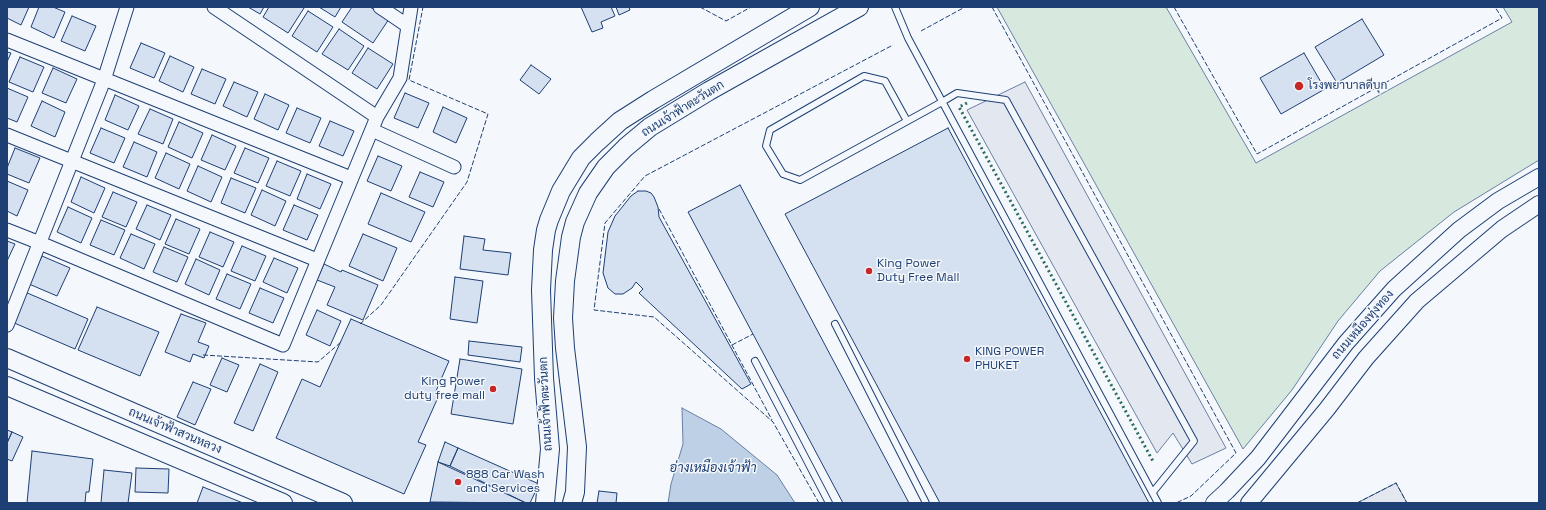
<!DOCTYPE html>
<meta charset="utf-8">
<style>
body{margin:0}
#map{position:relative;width:1546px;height:510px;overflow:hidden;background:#f4f7fb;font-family:"Space Grotesk",sans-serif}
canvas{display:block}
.frame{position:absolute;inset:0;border:8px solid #1d3f73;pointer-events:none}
</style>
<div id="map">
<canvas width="1546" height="510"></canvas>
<div class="frame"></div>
</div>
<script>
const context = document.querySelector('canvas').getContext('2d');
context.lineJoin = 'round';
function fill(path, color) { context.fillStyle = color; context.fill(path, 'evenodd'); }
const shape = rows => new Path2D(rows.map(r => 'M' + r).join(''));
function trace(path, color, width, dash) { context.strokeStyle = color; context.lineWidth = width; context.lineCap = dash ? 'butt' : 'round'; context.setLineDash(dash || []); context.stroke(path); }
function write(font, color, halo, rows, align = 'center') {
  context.font = font + ' "Space Grotesk",Sarabun,sans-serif'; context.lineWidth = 3; context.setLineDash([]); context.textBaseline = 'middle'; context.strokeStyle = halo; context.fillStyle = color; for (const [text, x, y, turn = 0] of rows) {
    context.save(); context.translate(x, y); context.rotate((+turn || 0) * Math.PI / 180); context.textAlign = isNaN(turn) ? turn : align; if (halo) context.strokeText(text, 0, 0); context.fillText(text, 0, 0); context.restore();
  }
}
const green = shape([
 [997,7,1166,7,1256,163,1512,22,1503,7,1539,7,1539,160,1454,212,1380,271,1338,321,1292,390,1243,449,997,7]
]);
fill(green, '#d7e8df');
trace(green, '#687fa3', 1);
const parking = shape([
 [1025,82,1226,448,1192,464,1173,433,1157,453,967,110,1025,82],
 [1396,483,1407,503,1357,503,1396,483]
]);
fill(parking, '#e3e8f0');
trace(parking, '#687fa3', 1);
const water = shape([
 [682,408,721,429,777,475,795,503,668,503,671,484,683,444,682,408]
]);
fill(water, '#bed0e5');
trace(water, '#687fa3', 1);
const building = shape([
 [7,7,29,7,21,25,7,18,7,7],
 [39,7,53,7,65,12,54,38,31,27,39,7],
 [248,7,264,7,260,14,248,7],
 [269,7,302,7,304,8,288,33,263,17,269,7],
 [319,7,341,7,335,17,319,7],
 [352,7,370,7,389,19,373,43,342,22,352,7],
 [581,7,611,7,615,16,601,22,603,28,592,32,581,7],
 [616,7,629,7,630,10,619,15,616,7],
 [308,11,333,27,317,52,292,36,308,11],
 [72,16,96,26,85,51,61,41,72,16],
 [1362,19,1384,55,1337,83,1315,47,1362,19],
 [339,29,364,46,348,70,322,54,339,29],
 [141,43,165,53,154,78,130,68,141,43],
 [368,48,393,64,377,89,352,73,368,48],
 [7,52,11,53,7,62,7,52],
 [1304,53,1325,89,1281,114,1260,78,1304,53],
 [170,56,194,67,183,92,159,81,170,56],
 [20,57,44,67,33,92,9,82,20,57],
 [531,65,551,79,539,94,520,80,531,65],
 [53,68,77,79,66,103,42,93,53,68],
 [202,69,226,79,215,104,191,94,202,69],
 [234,82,258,92,247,117,223,106,234,82],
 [7,88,28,97,17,122,7,118,7,88],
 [405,93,429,103,418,128,394,118,405,93],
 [265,94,289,105,278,130,254,119,265,94],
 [115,95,139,106,128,130,105,120,115,95],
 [42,101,65,112,55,137,31,126,42,101],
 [443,107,467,118,456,143,433,132,443,107],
 [297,108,321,118,310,143,286,133,297,108],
 [150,109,173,119,163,144,138,134,150,109],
 [330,121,354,131,343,156,319,146,330,121],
 [179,122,203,133,192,158,168,147,179,122],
 [101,128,125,138,114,163,90,153,101,128],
 [948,128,1149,503,940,503,785,214,948,128],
 [212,135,236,146,225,170,201,160,212,135],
 [134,142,157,152,147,177,123,167,134,142],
 [15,148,40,158,29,183,7,174,7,168,15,148],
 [245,148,269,158,258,183,234,173,245,148],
 [166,153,190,164,179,189,155,178,166,153],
 [378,156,402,166,391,191,367,181,378,156],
 [277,161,301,171,290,196,266,186,277,161],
 [198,166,222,177,211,202,187,191,198,166],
 [420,172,444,182,433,207,409,197,420,172],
 [307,174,331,184,320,209,297,199,307,174],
 [81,177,105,188,94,213,71,202,81,177],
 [231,178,256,188,245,213,221,203,231,178],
 [7,181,28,190,17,216,7,211,7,181],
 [740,185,909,503,843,503,688,212,740,185],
 [262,190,286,201,275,226,251,215,262,190],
 [638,191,646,191,651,193,654,197,658,207,659,217,751,384,742,389,639,293,643,289,636,282,632,288,623,294,615,294,608,288,603,273,608,232,615,216,631,196,638,191],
 [113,192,137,202,126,227,102,217,113,192],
 [381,193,425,212,411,242,368,224,381,193],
 [147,205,171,215,160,240,136,229,147,205],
 [294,205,318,215,307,240,283,230,294,205],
 [68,207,92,218,81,243,57,232,68,207],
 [176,219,200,229,189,254,165,244,176,219],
 [101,220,125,230,114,255,90,245,101,220],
 [210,232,234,242,223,267,199,257,210,232],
 [131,234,155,244,144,269,120,258,131,234],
 [363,234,397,248,383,281,349,266,363,234],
 [464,236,485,239,483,250,511,253,508,275,460,269,464,236],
 [7,241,15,244,7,261,7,241],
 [242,246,266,256,255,281,231,271,242,246],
 [164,247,188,257,177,282,153,272,164,247],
 [42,256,70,268,57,296,29,284,42,256],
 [274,258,298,268,287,293,263,282,274,258],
 [196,259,220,270,209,295,185,284,196,259],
 [324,264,341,272,342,270,378,285,363,320,327,305,335,287,317,280,324,264],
 [227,274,251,284,240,309,216,299,227,274],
 [455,277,483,281,477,323,450,319,455,277],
 [260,288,284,298,273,323,249,313,260,288],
 [25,292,88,319,75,349,12,322,25,292],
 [97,307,159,332,140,376,78,350,97,307],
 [317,310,341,321,330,346,306,335,317,310],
 [181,314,206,323,198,342,209,346,204,358,193,354,190,362,165,352,181,314],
 [351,319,449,361,436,391,440,393,418,442,426,445,404,494,276,438,302,379,320,387,351,319],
 [469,341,522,347,520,362,468,355,469,341],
 [222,358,239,365,227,392,210,385,222,358],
 [460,359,522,369,513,424,451,414,460,359],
 [260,364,278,372,253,431,234,423,260,364],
 [193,382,211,389,195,425,177,417,193,382],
 [7,430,12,432,7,443,7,430],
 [12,432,23,437,12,461,7,459,7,443,12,432],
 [445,442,458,448,450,466,438,462,445,442],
 [458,448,539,484,530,503,526,503,450,466,458,448],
 [32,451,93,459,89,492,86,492,85,503,27,503,32,451],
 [438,462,526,503,430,502,438,462],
 [136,468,169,469,168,493,135,492,136,468],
 [104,470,132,473,128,503,101,503,104,470],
 [203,487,243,503,197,503,203,487],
 [599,491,617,493,616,503,597,503,599,491]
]);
fill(building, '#d5e0f0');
trace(building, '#1d3f73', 1);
const service = shape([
 [895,7,908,38,1158,503],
 [907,121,885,81,864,76,770,130,766,146,783,174,800,180,942,102,957,93,1006,100,1194,441,1153,492],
 [835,324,926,503],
 [755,361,829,503]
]);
const minor = shape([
 [214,7,377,117],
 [380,7,408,26],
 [7,40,351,178],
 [372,130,454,167],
 [7,135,317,260],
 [7,230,40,243,283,345,377,117,400,78,411,7],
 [7,325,104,80,127,7]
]);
const tertiary = shape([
 [1214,503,1227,491,1258,458,1346,343,1394,289,1459,230,1498,201,1539,177],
 [1249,503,1327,409,1366,358,1417,301,1502,229,1539,204]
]);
const secondary = shape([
 [7,358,343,503],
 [7,386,283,503],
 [545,503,550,449,544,378,541,290,543,250,546,230,549,220,561,191,581,158,597,142,620,121,653,100,810,7],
 [572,503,575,492,577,447,565,348,563,318,565,281,571,237,575,222,588,193,606,167,626,147,650,127,709,91,859,7]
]);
trace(service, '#1d3f73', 8);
trace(minor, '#1d3f73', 15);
trace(tertiary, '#1d3f73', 18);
trace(secondary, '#1d3f73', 20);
trace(service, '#f4f7fb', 6);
trace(minor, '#f4f7fb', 13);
trace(tertiary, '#f4f7fb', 16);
trace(secondary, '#f4f7fb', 18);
trace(shape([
 [967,103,959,107,1154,463]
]), '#2c6c60', 3, [2, 3]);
trace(shape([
 [700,7,726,21,751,7],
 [992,7,1236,453,1191,496,1176,503],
 [1174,7,1257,154,1502,18,1495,7],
 [921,31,965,7],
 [659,209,772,420],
 [360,324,381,305,467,182,488,114,409,80,423,7],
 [732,345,753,334],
 [203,355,318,362,341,342],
 [819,503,773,422,654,317,594,310,605,223,645,176,893,45],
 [1357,503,1396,483,1407,503]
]), '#1d3f73', 1, [5, 2]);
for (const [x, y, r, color] of [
 [1299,86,5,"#c62828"],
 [869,271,4,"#c62828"],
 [967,359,4,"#c62828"],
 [493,389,4,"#c62828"],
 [458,482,4,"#c62828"]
]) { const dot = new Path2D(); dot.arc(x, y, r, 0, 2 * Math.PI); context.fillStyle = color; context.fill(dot); trace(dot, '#f4f7fb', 1.5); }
write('12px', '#1d3f73', '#f4f7fb', [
 ["โรงพยาบาลดีบุก",1308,86],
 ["King Power",877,264],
 ["Duty Free Mall",877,278],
 ["KING POWER",975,352],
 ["PHUKET",975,366],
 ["King Power",485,382,"right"],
 ["duty free mall",485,396,"right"],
 ["888 Car Wash",466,475],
 ["and Services",466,489]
], 'left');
write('12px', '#1d3f73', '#f4f7fb', [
 ["ถนนเจ้าฟ้าตะวันตก",683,109,-32],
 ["ถนนเหมืองทุ่งทอง",1363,325,-49],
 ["ถนนเจ้าฟ้าตะวันตก",546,404,-93],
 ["ถนนเจ้าฟ้าสวนหลวง",175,431,23]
]);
write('italic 13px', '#1d3f73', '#f4f7fb', [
 ["อ่างเหมืองเจ้าฟ้า",713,468]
]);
</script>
